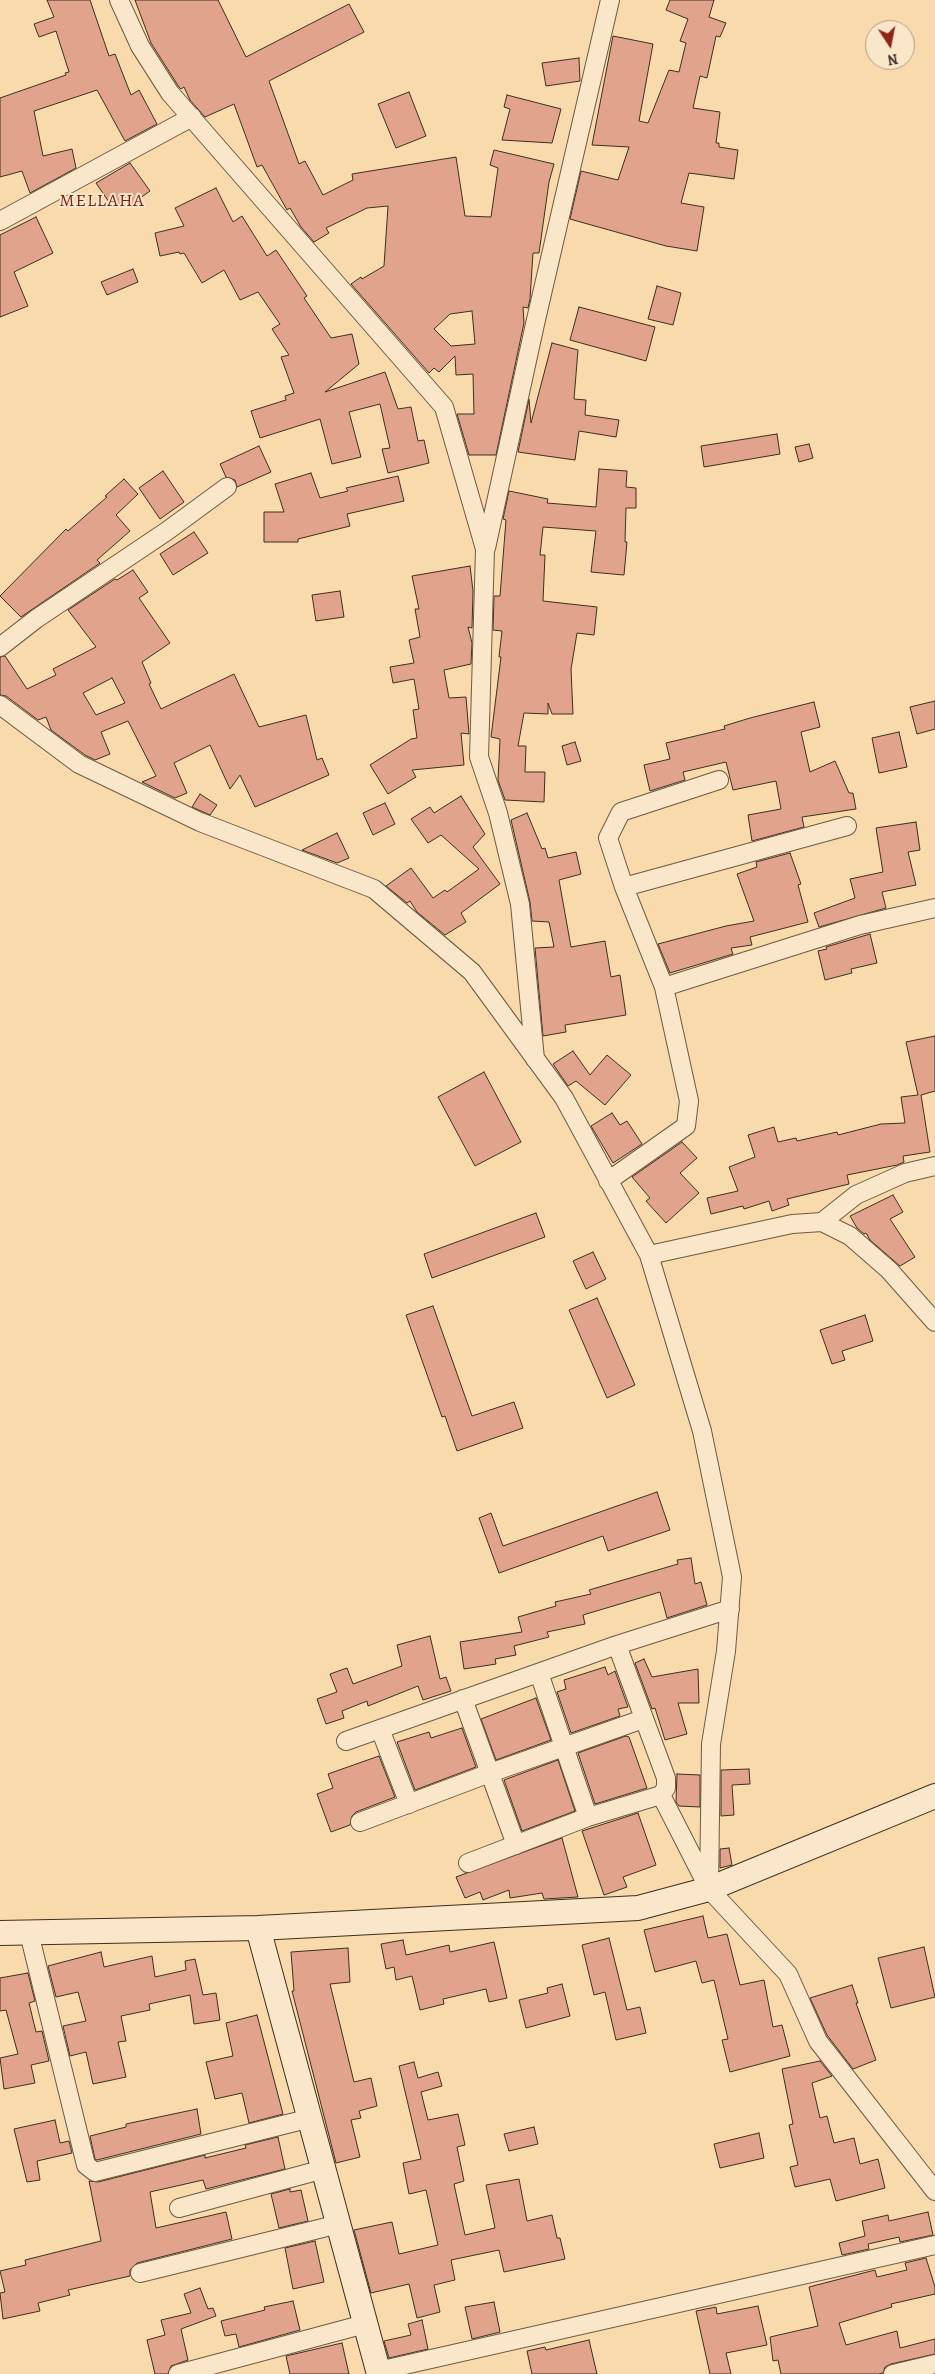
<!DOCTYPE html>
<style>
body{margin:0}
#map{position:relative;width:935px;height:2374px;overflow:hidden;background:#f8daac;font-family:Alegreya,serif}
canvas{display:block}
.north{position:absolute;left:865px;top:20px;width:50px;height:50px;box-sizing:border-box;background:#fae7c9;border:1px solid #ae9d85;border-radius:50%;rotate:169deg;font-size:14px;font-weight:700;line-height:20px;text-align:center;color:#3d2f1f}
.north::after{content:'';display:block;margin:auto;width:18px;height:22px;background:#8f2418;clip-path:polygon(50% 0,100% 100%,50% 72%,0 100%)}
</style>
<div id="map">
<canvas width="935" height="2374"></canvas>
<div class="north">N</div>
</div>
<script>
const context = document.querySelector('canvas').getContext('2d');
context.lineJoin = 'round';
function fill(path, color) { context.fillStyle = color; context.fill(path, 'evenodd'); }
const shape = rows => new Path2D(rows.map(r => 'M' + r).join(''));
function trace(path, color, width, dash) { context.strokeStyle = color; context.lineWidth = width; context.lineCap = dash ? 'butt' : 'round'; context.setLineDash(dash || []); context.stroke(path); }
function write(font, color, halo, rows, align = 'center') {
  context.font = font + ' Alegreya,serif'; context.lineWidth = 4; context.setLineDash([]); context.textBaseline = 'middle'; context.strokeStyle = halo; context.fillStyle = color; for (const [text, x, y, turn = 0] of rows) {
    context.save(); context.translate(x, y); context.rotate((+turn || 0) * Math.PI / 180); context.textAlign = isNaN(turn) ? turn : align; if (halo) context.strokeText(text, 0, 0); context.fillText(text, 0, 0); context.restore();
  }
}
const building = shape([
 [47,0,90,0,109,56,115,54,131,95,139,90,157,124,125,141,97,90,34,111,43,156,72,149,76,168,30,193,22,171,0,177,0,98,66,75,65,73,69,72,56,31,39,37,34,24,54,17,47,0],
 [135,0,218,0,246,57,349,4,364,32,269,81,299,164,305,161,323,195,353,180,352,174,456,157,465,216,491,217,498,168,490,165,494,150,554,164,549,182,539,253,533,253,530,299,528,308,523,307,524,323,496,455,469,455,457,414,474,414,473,374,456,375,455,356,439,372,434,368,429,373,351,284,361,277,362,279,384,266,388,206,367,208,326,228,329,233,314,242,301,227,290,208,287,210,262,165,257,167,234,104,205,117,190,100,184,87,181,89,179,87,151,43,135,0],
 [472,311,475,344,451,346,434,329,450,314,472,311],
 [670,0,714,0,709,17,726,23,720,37,716,36,707,78,700,76,693,108,720,112,716,143,719,143,719,147,738,150,734,179,689,173,681,203,704,207,697,251,666,246,570,219,581,171,618,180,629,147,592,145,613,36,653,44,639,121,648,123,669,70,679,72,686,43,680,41,688,19,666,10,670,0],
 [579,58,580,81,546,86,542,63,579,58],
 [409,92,426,136,396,148,378,104,409,92],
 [507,95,561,109,552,143,502,140,510,109,504,107,507,95],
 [130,163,150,191,132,204,127,198,113,208,96,183,130,163],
 [216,188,233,222,242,216,267,256,276,250,307,296,304,298,331,338,352,334,359,364,325,392,385,372,398,409,411,407,418,441,424,440,429,463,388,473,382,449,390,448,380,404,349,412,361,457,332,464,320,419,260,438,251,411,286,400,285,396,294,393,281,357,289,355,272,329,280,324,258,292,240,300,224,270,202,283,184,253,180,254,179,252,160,256,155,233,184,226,175,208,216,188],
 [36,217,53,253,14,272,28,306,0,317,0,235,36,217],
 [133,269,138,282,107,295,101,282,133,269],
 [657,286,681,293,673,325,648,319,657,286],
 [579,307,655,327,646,361,570,340,579,307],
 [552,343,578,350,574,399,586,400,585,415,619,420,616,437,579,431,575,460,518,452,529,399,531,423,552,343],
 [777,434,780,454,704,467,701,446,777,434],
 [809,444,813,458,799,462,795,447,809,444],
 [259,446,271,472,237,487,235,480,226,477,220,464,259,446],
 [599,469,627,471,626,487,636,488,636,508,626,508,625,542,627,542,624,575,591,572,596,531,543,527,540,555,545,555,543,601,597,607,594,635,577,633,571,669,573,714,552,714,548,703,548,714,524,713,518,746,526,746,525,772,545,772,544,802,505,800,498,780,500,739,491,737,501,657,499,657,502,631,493,630,494,596,500,596,506,520,503,519,509,491,548,499,547,503,596,507,599,469],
 [163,471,184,502,160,519,139,488,163,471],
 [311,473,320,498,348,491,346,488,398,476,404,501,347,514,350,526,298,539,298,542,264,542,264,512,284,512,275,484,311,473],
 [124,479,138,494,116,515,130,531,97,560,100,563,21,617,0,596,66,529,68,531,107,497,105,496,124,479],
 [194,532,208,553,173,575,160,554,194,532],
 [470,566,473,591,472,628,468,627,472,643,471,664,444,670,449,698,466,697,469,734,461,733,464,765,412,770,416,777,388,794,370,765,411,739,417,738,413,710,419,709,414,679,393,683,390,667,414,663,409,640,420,637,415,609,419,609,412,576,470,566],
 [133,570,148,592,139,598,170,643,142,662,151,683,149,684,161,709,234,674,259,727,306,715,317,760,322,758,329,775,255,807,240,775,230,789,210,745,174,763,187,793,175,798,142,782,156,776,128,721,101,732,110,754,95,760,85,755,51,730,46,717,38,720,6,696,0,695,0,657,5,656,27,689,56,675,53,669,96,647,68,610,115,579,117,580,133,570],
 [112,678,125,703,96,715,83,693,112,678],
 [340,591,344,617,316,621,312,595,340,591],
 [935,701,935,729,917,734,910,707,935,701],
 [814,702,820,727,801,732,810,772,835,761,849,793,853,793,856,809,802,817,804,827,752,841,748,815,781,809,776,781,733,790,726,762,683,772,685,780,650,791,644,765,670,759,666,743,725,729,724,726,750,718,814,702],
 [899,732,907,767,879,773,872,738,899,732],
 [575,742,581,761,567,765,562,746,575,742],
 [200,794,217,805,210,815,192,807,200,794],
 [461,796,485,834,473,847,500,884,461,913,466,922,445,935,417,912,410,901,407,903,386,886,411,868,433,898,445,890,447,892,479,869,441,835,428,843,411,819,430,807,434,813,461,796],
 [385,803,395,824,373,835,363,813,385,803],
 [527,813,542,849,545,848,548,858,576,852,581,874,559,880,571,947,605,941,611,977,620,975,626,1015,565,1025,566,1032,543,1036,535,948,554,947,549,922,532,921,530,902,511,820,527,813],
 [916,822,920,850,908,852,916,885,882,892,886,908,819,927,814,913,855,898,850,879,883,872,876,828,916,822],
 [337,833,349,858,337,863,302,850,337,833],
 [790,853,801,884,798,885,808,922,750,937,752,945,731,948,733,954,670,973,658,944,726,926,754,921,737,874,757,867,756,862,790,853],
 [870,934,877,963,851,969,852,973,825,980,818,951,827,949,826,947,870,934],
 [935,1036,935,1091,921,1095,930,1152,903,1156,904,1162,897,1165,847,1175,849,1184,787,1199,789,1205,772,1211,769,1201,744,1209,743,1206,711,1214,707,1198,738,1191,729,1167,755,1157,748,1135,774,1127,778,1142,796,1138,797,1141,837,1132,838,1135,881,1124,905,1123,901,1097,918,1095,906,1042,935,1036],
 [573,1051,590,1075,607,1055,631,1075,605,1105,576,1081,568,1086,553,1064,573,1051],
 [484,1072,521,1142,475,1166,438,1097,484,1072],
 [612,1113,620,1125,627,1121,642,1144,613,1163,591,1126,612,1113],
 [682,1142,697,1158,680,1173,699,1193,666,1223,646,1201,650,1198,632,1177,682,1142],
 [893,1195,903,1212,890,1219,915,1257,900,1266,870,1240,866,1233,864,1234,857,1228,850,1216,893,1195],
 [536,1213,545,1237,432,1278,424,1254,536,1213],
 [593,1252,606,1279,586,1289,573,1261,593,1252],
 [597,1298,635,1385,607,1398,569,1310,597,1298],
 [433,1306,472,1416,514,1402,523,1428,457,1451,445,1416,442,1417,406,1315,433,1306],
 [865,1315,873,1341,842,1351,845,1360,832,1364,820,1330,865,1315],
 [657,1492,670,1530,608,1551,603,1536,499,1573,479,1518,491,1513,503,1546,657,1492],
 [691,1558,695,1584,701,1582,707,1605,667,1618,660,1592,583,1615,585,1624,547,1632,549,1637,514,1646,516,1655,495,1659,496,1664,464,1669,460,1642,522,1632,518,1617,556,1606,555,1602,591,1594,589,1590,678,1564,677,1560,691,1558],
 [430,1636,440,1679,446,1677,451,1691,423,1700,418,1686,368,1706,367,1701,342,1711,344,1718,326,1724,317,1699,337,1692,330,1674,347,1668,353,1684,402,1666,397,1645,430,1636],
 [644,1659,652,1677,698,1669,699,1703,678,1703,687,1734,665,1740,655,1708,652,1709,635,1663,644,1659],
 [605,1667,608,1675,615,1671,628,1707,618,1709,620,1716,571,1733,557,1692,566,1689,564,1680,605,1667],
 [536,1698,551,1740,496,1760,481,1719,536,1698],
 [462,1728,476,1767,415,1790,397,1742,429,1732,431,1738,462,1728],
 [626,1736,629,1737,647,1788,595,1804,578,1753,626,1736],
 [379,1756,395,1797,356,1812,352,1816,350,1825,331,1832,317,1794,333,1788,328,1774,379,1756],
 [558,1760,575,1811,522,1831,504,1780,558,1760],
 [749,1769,750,1784,732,1785,734,1815,721,1816,721,1770,749,1769],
 [677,1774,700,1775,700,1807,679,1806,676,1802,677,1774],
 [638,1813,656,1865,623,1877,627,1887,604,1895,582,1831,638,1813],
 [562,1838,578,1897,544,1899,542,1893,510,1898,509,1890,483,1900,480,1892,465,1898,456,1877,562,1838],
 [729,1848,732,1865,720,1868,720,1849,729,1848],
 [703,1916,708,1938,727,1934,740,1985,764,1980,773,2027,782,2025,790,2056,730,2072,722,2040,728,2039,714,1980,702,1983,696,1961,655,1972,644,1930,703,1916],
 [609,1938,627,2010,640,2007,646,2033,616,2040,605,1992,594,1995,582,1945,609,1938],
 [403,1940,406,1955,449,1945,450,1952,494,1942,507,1998,489,2002,486,1989,443,1999,444,2004,420,2010,412,1976,396,1980,394,1967,386,1969,381,1944,403,1940],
 [924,1947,935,1997,891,2008,878,1958,924,1947],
 [348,1948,350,1982,330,1984,354,2082,371,2078,377,2106,359,2111,361,2118,351,2120,360,2157,336,2163,292,1991,294,1991,291,1952,348,1948],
 [101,1952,104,1967,152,1956,155,1977,186,1970,185,1961,195,1959,203,1995,216,1993,220,2020,194,2024,190,1995,149,2004,150,2010,121,2016,126,2041,118,2042,126,2077,93,2084,86,2052,70,2056,63,2026,86,2021,78,1992,56,1997,48,1966,101,1952],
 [28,1973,35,2001,29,2003,36,2032,42,2031,49,2061,31,2065,35,2083,4,2089,0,2058,18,2054,6,2010,0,2011,0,1978,28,1973],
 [562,1984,570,2016,526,2028,519,2000,548,1993,547,1988,562,1984],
 [852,1985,858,2003,856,2003,876,2060,853,2069,827,2035,810,1998,852,1985],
 [257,2015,283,2114,249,2123,242,2093,215,2099,206,2062,233,2056,226,2023,257,2015],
 [820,2061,832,2076,812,2083,820,2118,827,2116,834,2143,854,2138,860,2164,878,2159,885,2188,836,2201,830,2179,795,2187,790,2167,798,2165,789,2125,793,2124,782,2069,820,2061],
 [414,2062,418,2078,438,2072,442,2086,421,2092,428,2120,458,2114,465,2145,457,2147,464,2181,454,2184,465,2235,495,2228,486,2185,519,2179,527,2221,552,2215,557,2238,560,2238,565,2259,504,2272,499,2250,451,2260,455,2280,434,2285,440,2312,417,2318,409,2284,371,2293,354,2230,392,2222,399,2254,438,2245,426,2190,409,2194,403,2163,421,2159,399,2066,414,2062],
 [197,2109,201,2134,97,2160,95,2159,90,2136,126,2127,126,2124,197,2109],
 [55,2120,60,2143,69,2141,72,2153,37,2161,40,2180,27,2182,14,2129,55,2120],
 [534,2127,538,2144,509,2151,504,2134,534,2127],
 [759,2133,764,2158,720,2168,714,2144,759,2133],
 [278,2137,285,2169,206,2189,203,2180,150,2192,156,2228,226,2212,232,2239,137,2263,130,2270,130,2276,68,2290,70,2295,38,2303,40,2311,3,2319,0,2293,5,2292,0,2271,26,2265,25,2260,101,2241,89,2181,98,2182,205,2155,205,2158,246,2148,245,2145,278,2137],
 [290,2189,290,2192,301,2190,308,2221,279,2228,271,2194,290,2189],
 [928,2212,933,2235,900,2242,899,2237,868,2244,869,2249,842,2255,839,2243,865,2236,862,2221,888,2215,889,2221,928,2212],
 [315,2241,324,2282,293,2289,285,2248,315,2241],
 [926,2258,935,2287,935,2294,891,2304,892,2307,839,2323,846,2345,897,2331,900,2348,935,2339,935,2354,891,2364,885,2367,883,2373,878,2374,781,2374,778,2360,773,2361,770,2337,818,2326,809,2287,875,2270,877,2277,907,2270,905,2263,926,2258],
 [200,2288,208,2309,213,2308,216,2316,181,2329,188,2360,171,2366,168,2374,155,2374,147,2340,165,2335,161,2320,191,2313,184,2294,200,2288],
 [293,2301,300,2330,239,2347,236,2334,225,2336,221,2321,265,2310,264,2307,293,2301],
 [494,2302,500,2332,472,2339,465,2307,494,2302],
 [758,2306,767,2345,726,2353,731,2374,710,2374,696,2311,716,2307,717,2314,758,2306],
 [422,2320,428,2349,389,2358,384,2341,411,2335,408,2324,422,2320],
 [589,2340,597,2374,532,2374,527,2351,545,2347,546,2350,589,2340],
 [342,2343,349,2374,290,2374,286,2356,342,2343]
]);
fill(building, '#e2a38d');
trace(building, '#3d2f1f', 1);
const street = shape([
 [119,0,140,46,170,93,444,407,485,549,479,757,498,813,520,904,535,1059],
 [0,221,192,117],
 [486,548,535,324,610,0],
 [0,647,36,619,167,531,227,487],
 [0,705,79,764,200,822,374,889,472,972,564,1098,649,1255,702,1431,732,1577,726,1651,711,1744,709,1889],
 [624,887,847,826],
 [664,987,860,925,935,908],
 [608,1181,686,1126,689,1101,664,987,624,887,608,838,621,812,719,780],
 [822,1222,856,1195,905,1173,935,1166],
 [649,1255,792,1224,822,1222,850,1236,889,1270,935,1322],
 [539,1673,588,1817],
 [463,1699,516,1845],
 [380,1729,409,1804],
 [346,1741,617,1645,730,1609],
 [661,1795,709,1889,788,1974,818,2041,935,2191],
 [360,1822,490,1773,643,1719],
 [468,1863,588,1817,661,1795,666,1788,666,1778,617,1645],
 [29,1933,86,2165,95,2172,311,2118],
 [179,2208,324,2169],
 [140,2273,339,2224],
 [378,2371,935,2245],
 [178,2374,365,2324],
 [893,2374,935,2364]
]);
const secondary = shape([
 [258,1928,379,2374],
 [0,1933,258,1928,638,1908,709,1889,935,1796]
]);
trace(street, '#6c5a42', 20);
trace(secondary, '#3d2f1f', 26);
trace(street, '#fae7c9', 18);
trace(secondary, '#fae7c9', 24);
context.letterSpacing = '1px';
write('18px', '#7a1f14', '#fae7c9', [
 ["MELLAHA",102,202]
]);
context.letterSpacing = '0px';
</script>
